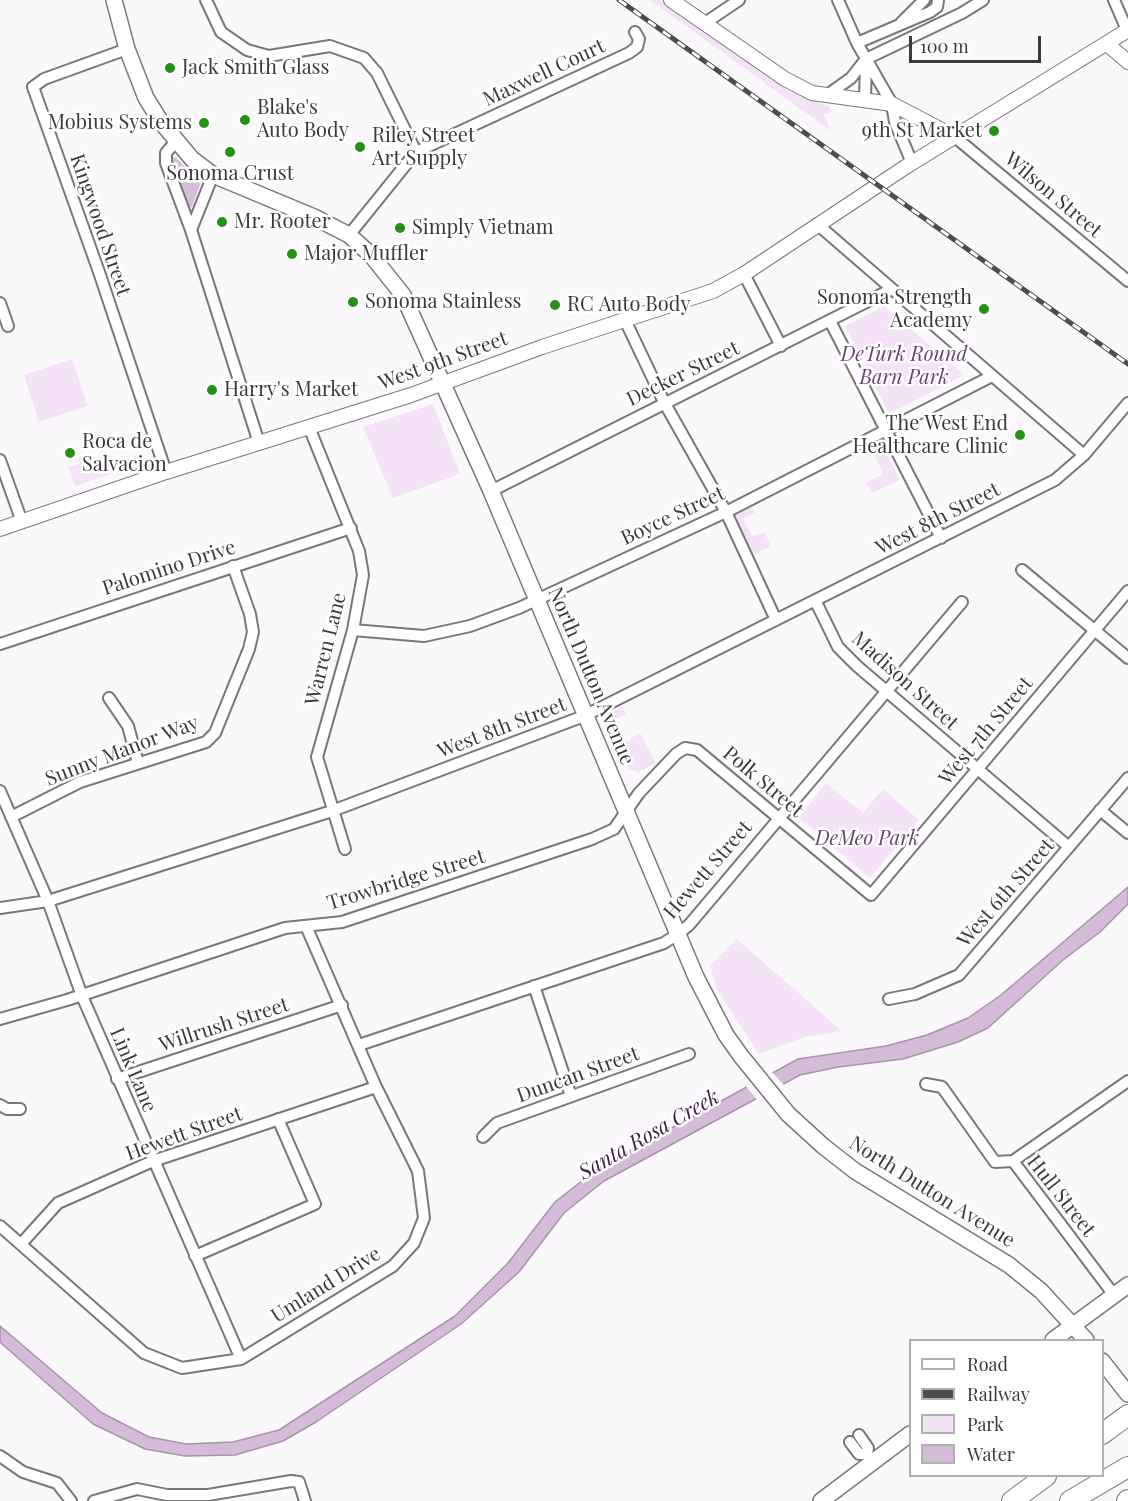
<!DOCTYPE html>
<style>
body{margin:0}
#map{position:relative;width:1128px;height:1501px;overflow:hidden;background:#fbf8fc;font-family:"Playfair Display",serif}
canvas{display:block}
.legend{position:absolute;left:909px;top:1339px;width:195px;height:138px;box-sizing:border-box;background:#fff;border:2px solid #b1b0b1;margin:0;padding:8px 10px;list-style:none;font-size:18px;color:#3b3a3b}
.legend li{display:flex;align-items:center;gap:12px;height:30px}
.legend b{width:30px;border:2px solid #b1b0b1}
.scale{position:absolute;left:909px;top:36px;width:132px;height:27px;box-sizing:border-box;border:3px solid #3b3a3b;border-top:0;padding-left:8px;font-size:18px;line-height:21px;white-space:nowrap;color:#3b3a3b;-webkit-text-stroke:4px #fff;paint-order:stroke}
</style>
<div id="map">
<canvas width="1128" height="1501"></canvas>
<ul class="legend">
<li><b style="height:8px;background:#fff"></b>Road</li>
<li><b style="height:8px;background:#4e4d4e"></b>Railway</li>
<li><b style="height:16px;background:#f4e2f7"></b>Park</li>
<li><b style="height:16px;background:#d4bcd8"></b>Water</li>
</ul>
<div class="scale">100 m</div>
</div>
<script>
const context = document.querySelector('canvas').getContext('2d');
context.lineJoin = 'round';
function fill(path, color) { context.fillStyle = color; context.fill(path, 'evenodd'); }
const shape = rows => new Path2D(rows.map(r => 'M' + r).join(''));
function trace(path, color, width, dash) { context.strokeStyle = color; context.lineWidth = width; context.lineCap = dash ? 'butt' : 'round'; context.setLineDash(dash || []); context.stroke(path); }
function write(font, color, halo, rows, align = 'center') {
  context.font = font + ' "Playfair Display",serif'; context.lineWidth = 5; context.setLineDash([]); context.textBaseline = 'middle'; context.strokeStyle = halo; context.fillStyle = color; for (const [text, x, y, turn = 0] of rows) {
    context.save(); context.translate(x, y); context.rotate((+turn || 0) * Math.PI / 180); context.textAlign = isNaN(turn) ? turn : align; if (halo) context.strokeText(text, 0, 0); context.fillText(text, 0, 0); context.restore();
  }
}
fill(shape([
 [650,0,666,0,789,91,830,107,832,112,824,115,831,131],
 [884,306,964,375,889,414,845,326],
 [72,359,88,406,39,422,24,375],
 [433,404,460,474,393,498,363,427],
 [883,444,900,480,872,493,866,483,883,474,872,449],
 [88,455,90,459,104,455,111,474,75,486,69,467,80,464,78,458],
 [752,507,755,513,743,519,752,536,765,533,771,546,752,556,736,515],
 [622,707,626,714,616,719,625,741,631,742,630,739,640,733,656,763,639,772,629,769,604,716],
 [826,783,863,813,883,789,919,820,870,878,799,818],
 [737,939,842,1031,805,1037,759,1054,717,990,710,966]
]), '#f4e2f7');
fill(shape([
 [175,157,201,182,192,207,188,208,171,160]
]), '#d7bfdb');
const water = shape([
 [1128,887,1128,904,1100,932,1063,960,988,1028,958,1042,903,1059,838,1067,800,1075,604,1181,564,1213,519,1272,461,1324,316,1422,283,1441,235,1455,185,1456,145,1449,93,1424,0,1342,0,1326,102,1413,149,1437,186,1444,233,1442,279,1430,455,1316,508,1263,555,1202,597,1169,798,1059,886,1046,927,1035,968,1018,1001,995,1128,887]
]);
fill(water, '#d4bcd8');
trace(water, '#a695a9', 1.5);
fill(shape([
 [770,1070,786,1087,759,1102,744,1084]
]), '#fbf8fc');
const minor = shape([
 [206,0,221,32,247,50,269,56,330,46,364,58,377,73,416,152],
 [838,0,857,43,892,104,895,122,912,163],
 [1114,0,1127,30],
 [705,23,739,0],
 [901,23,924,0],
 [857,43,930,12,937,7,938,0],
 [127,49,44,79,33,87,99,272,166,472],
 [826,96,851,78,866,59,962,13,983,0],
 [865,100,866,59],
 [955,137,1128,281],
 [176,141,166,153,166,163,191,230],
 [213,175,191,230,259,443],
 [817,224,1084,455],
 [349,235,416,152,629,53,637,47,639,39,635,32],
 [744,274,781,346],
 [0,303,8,326],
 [625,320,664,402,726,512,776,620],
 [830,321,941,538],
 [309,427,359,551,363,575,353,630,317,757,345,849],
 [0,460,22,522],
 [491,491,890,290],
 [1022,570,1128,658],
 [815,600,838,647,857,666,1069,847],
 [353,630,424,636,470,626,519,608,726,512,992,376],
 [0,644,351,528],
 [109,698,128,726,138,763],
 [0,791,48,901,82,996,241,1359],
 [1100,810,1128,833],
 [11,817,80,782,206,742,215,733,249,649,253,632,250,614,233,566],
 [0,908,48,901,332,811,584,716,1055,480,1084,455,1128,403],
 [534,986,571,1096],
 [889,999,915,994,959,975,1128,778],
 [0,1019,67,1000,285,928,342,922,592,839,614,829,639,793,676,754,685,748,697,750,871,895,1128,591],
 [359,1045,664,943,679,933,689,925,962,602],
 [117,1079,342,1005],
 [926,1084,942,1087,995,1162,1013,1161,1114,1295],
 [0,1105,7,1109,20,1109],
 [483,1137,497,1123,689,1054],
 [1013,1161,1128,1081],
 [0,1226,144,1353,182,1368,241,1359,393,1266,414,1243,424,1218,418,1171,376,1087,306,926],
 [21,1244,58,1203,153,1161,376,1087],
 [195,1256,315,1204,278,1119],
 [859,1435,868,1448,867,1454,872,1462],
 [850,1442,859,1454,867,1454],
 [0,1456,23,1472,57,1483,71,1501],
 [94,1501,137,1489,167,1495,208,1495,291,1481,299,1482,305,1501]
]);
const tertiary = shape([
 [671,0,785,79,812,93,892,104,955,137],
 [1107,44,1128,62],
 [0,529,166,472,411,395,542,347,713,291,744,274,907,166,1128,30]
]);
const secondary = shape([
 [114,0,127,49,146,98,161,122,192,159,213,175,314,217,349,235,371,255,403,295,491,491,696,977,726,1035,741,1056,788,1114,823,1146,855,1171,1009,1265,1041,1291,1086,1340],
 [1053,1340,1128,1285],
 [1102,1361,1128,1394],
 [821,1501,910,1434]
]);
const motorway = shape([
 [1102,1434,1128,1415],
 [1012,1501,1046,1476],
 [1070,1501,1128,1467],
 [1127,1501,1128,1500]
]);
trace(minor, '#7a777a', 14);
trace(tertiary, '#7a777a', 16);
trace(secondary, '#7a777a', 18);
trace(motorway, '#7a777a', 22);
trace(minor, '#fff', 10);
trace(tertiary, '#fff', 14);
trace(secondary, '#fff', 15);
trace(motorway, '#fff', 20);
const rail = shape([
 [619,0,1128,364]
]);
trace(rail, '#4e4d4e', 5);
trace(rail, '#fff', 3, [9]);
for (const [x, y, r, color] of [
 [170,68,6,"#249015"],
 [245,120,6,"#249015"],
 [204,123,6,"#249015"],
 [994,131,6,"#249015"],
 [360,147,6,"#249015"],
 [230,152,6,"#249015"],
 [222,222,6,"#249015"],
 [400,228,6,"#249015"],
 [292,254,6,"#249015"],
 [353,302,6,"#249015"],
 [555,305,6,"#249015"],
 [984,309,6,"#249015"],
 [212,390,6,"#249015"],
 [1020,435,6,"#249015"],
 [70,453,6,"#249015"]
]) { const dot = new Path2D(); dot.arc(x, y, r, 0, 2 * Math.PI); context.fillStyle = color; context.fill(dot); trace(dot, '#fff', 2); }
write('20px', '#3b3a3b', '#fff', [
 ["Jack Smith Glass",182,68],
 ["Blake's",257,108],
 ["Auto Body",257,131],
 ["Mobius Systems",192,123,"right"],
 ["9th St Market",982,131,"right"],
 ["Riley Street",372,136],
 ["Art Supply",372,159],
 ["Sonoma Crust",230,174,"center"],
 ["Mr. Rooter",234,222],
 ["Simply Vietnam",412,228],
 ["Major Muffler",304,254],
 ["Sonoma Strength",972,298,"right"],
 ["Academy",972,321,"right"],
 ["Sonoma Stainless",365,302],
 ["RC Auto Body",567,305],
 ["Harry's Market",224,390],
 ["The West End",1008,424,"right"],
 ["Healthcare Clinic",1008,447,"right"],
 ["Roca de",82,442],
 ["Salvacion",82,465]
], 'left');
write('20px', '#3b3a3b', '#fff', [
 ["Maxwell Court",544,73,-25],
 ["Wilson Street",1053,195,40],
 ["Kingwood Street",100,225,71],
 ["West 9th Street",443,361,-20],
 ["Decker Street",683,374,-26],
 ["Boyce Street",673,516,-25],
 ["West 8th Street",938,519,-27],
 ["Palomino Drive",169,568,-18],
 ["Warren Lane",326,649,-76],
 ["North Dutton Avenue",591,676,67],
 ["Madison Street",905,681,42],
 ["West 8th Street",502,728,-21],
 ["West 7th Street",986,731,-50],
 ["Sunny Manor Way",122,751,-21],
 ["Polk Street",763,782,40],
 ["Hewett Street",708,870,-49],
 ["Trowbridge Street",406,880,-17],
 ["West 6th Street",1006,893,-49],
 ["Willrush Street",224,1025,-18],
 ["Link Lane",133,1070,67],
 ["Duncan Street",578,1075,-20],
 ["Hewett Street",184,1134,-20],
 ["North Dutton Avenue",932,1192,32],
 ["Hull Street",1061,1196,52],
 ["Umland Drive",326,1285,-32]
]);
write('italic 20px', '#67446d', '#fff', [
 ["DeTurk Round",904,355],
 ["Barn Park",904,378],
 ["DeMeo Park",867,839]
]);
write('italic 21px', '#402046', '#fff', [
 ["Santa Rosa Creek",649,1135,-30]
]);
</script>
